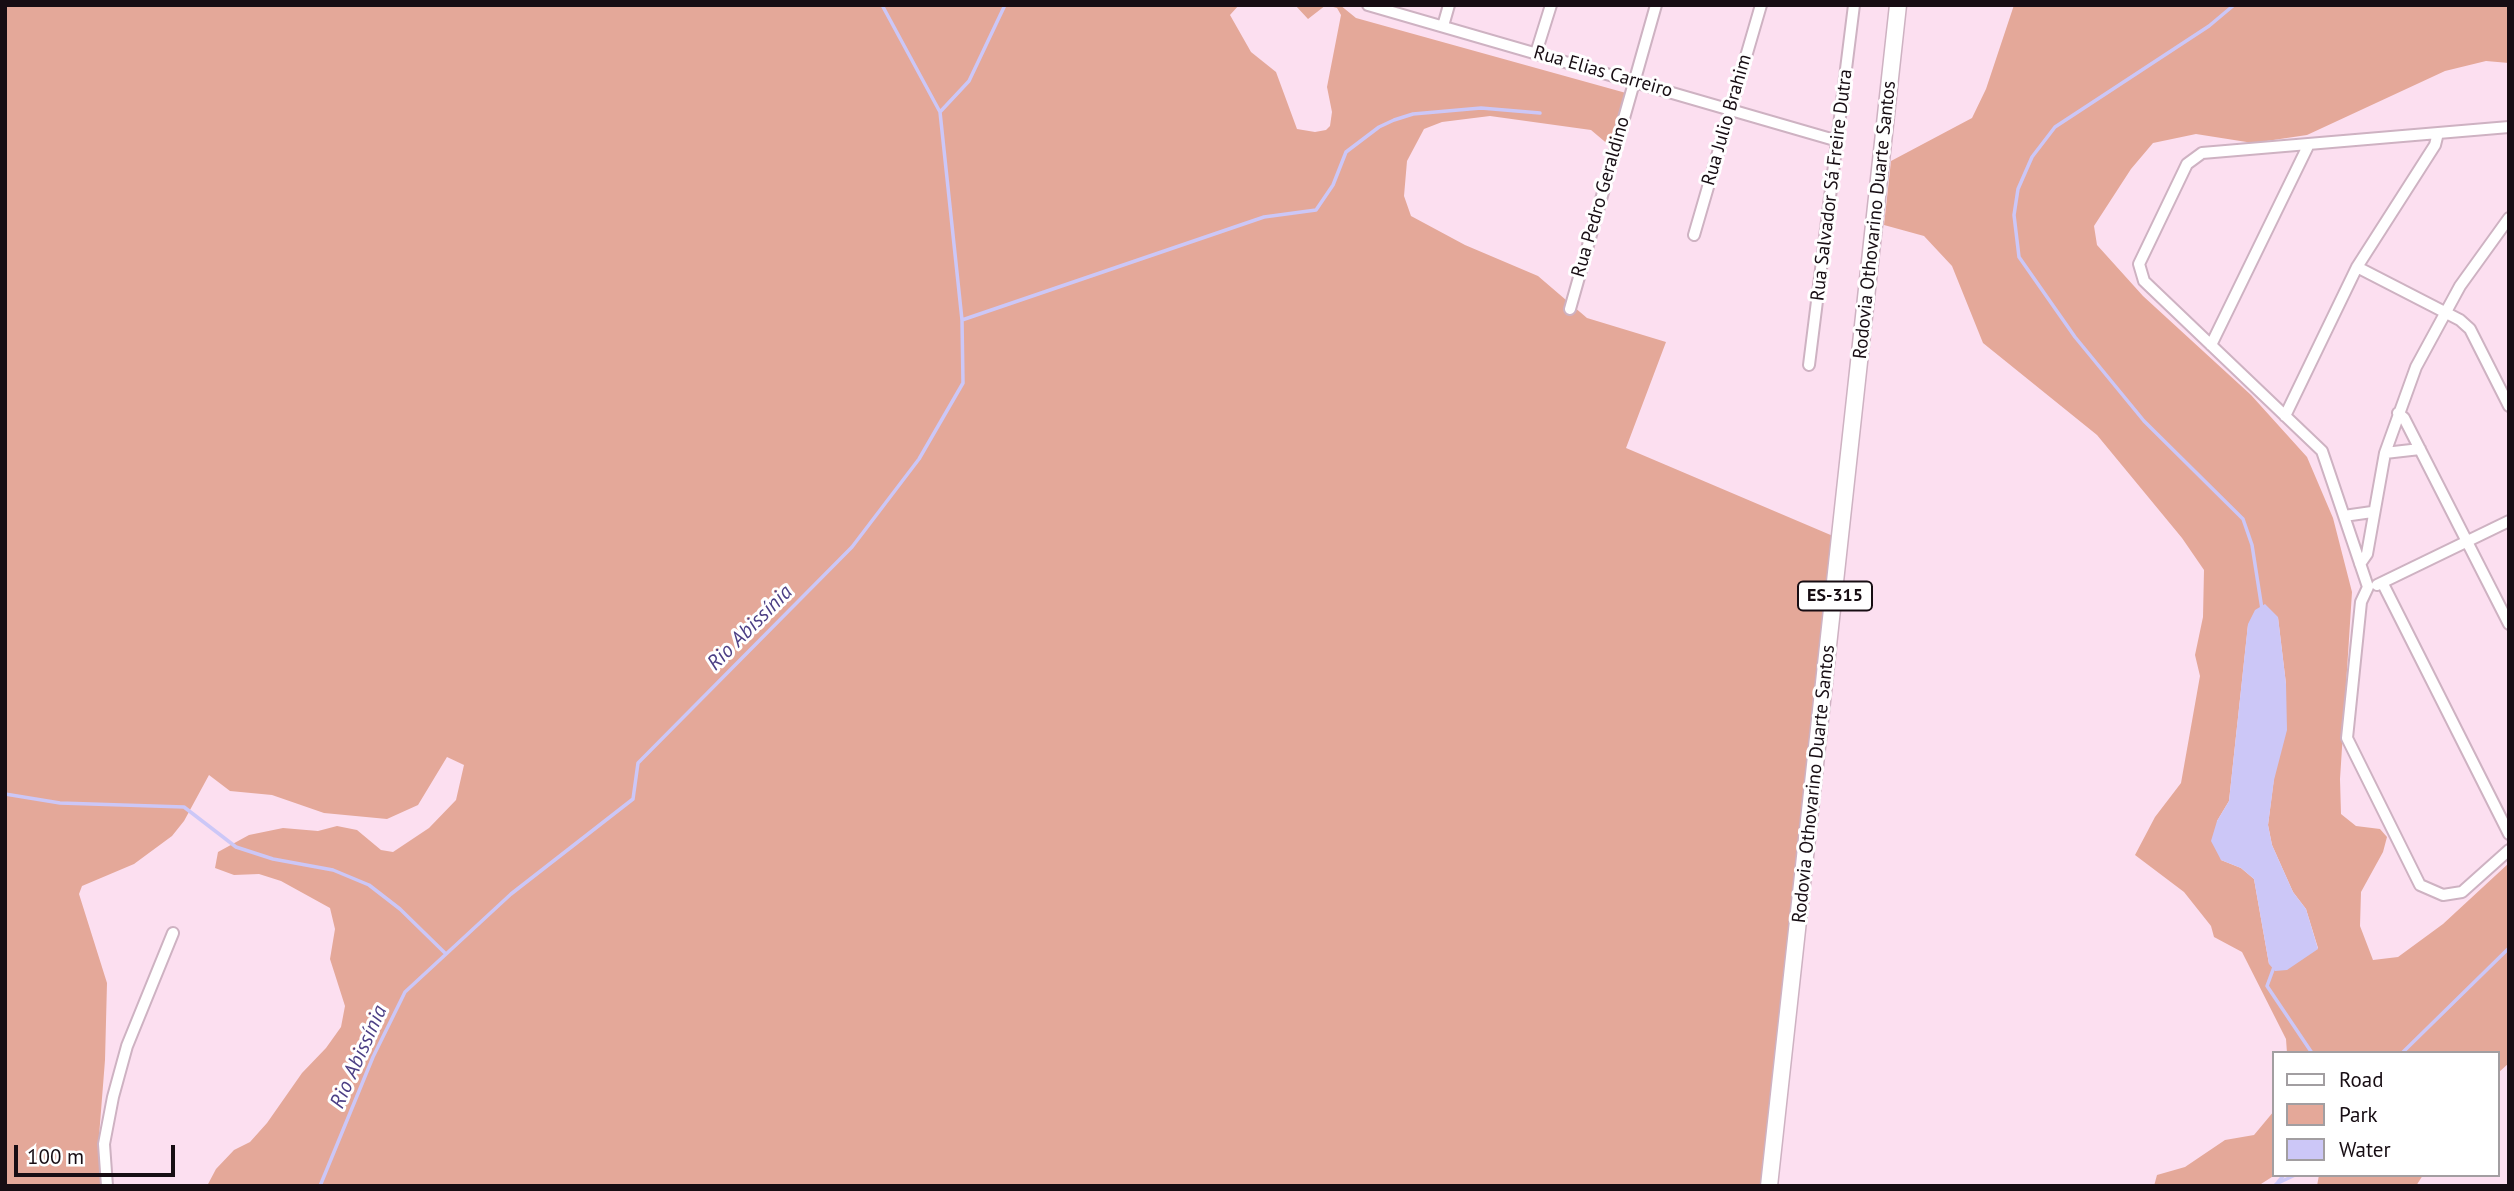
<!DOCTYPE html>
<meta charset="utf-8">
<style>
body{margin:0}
#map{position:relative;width:2514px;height:1191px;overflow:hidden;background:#fcdff0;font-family:"PT Sans",sans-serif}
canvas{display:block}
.frame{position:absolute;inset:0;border:7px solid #170d13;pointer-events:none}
.legend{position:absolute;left:2272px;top:1051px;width:228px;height:126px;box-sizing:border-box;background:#fff;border:2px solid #a29ea1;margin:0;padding:9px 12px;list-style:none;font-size:21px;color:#170d13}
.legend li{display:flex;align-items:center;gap:14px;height:35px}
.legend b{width:35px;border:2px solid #a29ea1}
.scale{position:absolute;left:14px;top:1145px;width:161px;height:32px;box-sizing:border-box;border:4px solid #170d13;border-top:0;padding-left:9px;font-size:21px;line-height:24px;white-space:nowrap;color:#170d13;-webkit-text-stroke:5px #fff;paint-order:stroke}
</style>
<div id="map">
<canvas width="2514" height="1191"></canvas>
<div class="frame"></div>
<ul class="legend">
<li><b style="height:9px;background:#fff"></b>Road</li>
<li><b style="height:19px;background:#e4a899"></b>Park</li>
<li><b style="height:19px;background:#ccc7f7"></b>Water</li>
</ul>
<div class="scale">100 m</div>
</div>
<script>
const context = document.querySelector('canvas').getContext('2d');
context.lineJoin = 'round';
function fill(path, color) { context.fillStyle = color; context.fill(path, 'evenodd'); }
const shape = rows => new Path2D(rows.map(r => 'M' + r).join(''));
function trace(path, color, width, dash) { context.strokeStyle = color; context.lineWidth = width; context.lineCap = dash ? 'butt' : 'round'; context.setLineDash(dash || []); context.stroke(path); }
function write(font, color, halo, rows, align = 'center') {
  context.font = font + ' "PT Sans",sans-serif'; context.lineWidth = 6; context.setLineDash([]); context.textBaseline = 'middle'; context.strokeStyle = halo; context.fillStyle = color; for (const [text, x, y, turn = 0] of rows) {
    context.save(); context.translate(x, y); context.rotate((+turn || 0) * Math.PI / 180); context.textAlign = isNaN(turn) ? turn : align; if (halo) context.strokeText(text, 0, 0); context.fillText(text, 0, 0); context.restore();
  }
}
fill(shape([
 [5,5,1239,5,1230,15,1251,52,1276,72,1297,129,1315,132,1326,130,1330,126,1332,112,1327,87,1341,15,1337,8,1326,5,1308,19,1295,5,1340,5,1356,18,1626,93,1610,146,1591,130,1490,116,1442,122,1424,129,1407,161,1404,196,1411,216,1465,245,1538,276,1587,318,1666,342,1626,448,1833,536,1763,1186,207,1186,216,1169,234,1150,250,1142,267,1123,302,1073,326,1048,341,1027,345,1006,330,959,335,929,330,908,281,881,259,874,234,875,215,868,218,852,249,835,283,828,318,831,337,826,357,830,381,850,393,852,429,828,456,800,464,765,447,757,418,805,387,819,324,813,272,795,230,791,209,775,184,821,172,836,134,864,82,886,79,894,107,983,105,1060,98,1149,105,1186,5,1186],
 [2014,5,2509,5,2509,63,2486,61,2445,71,2307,135,2253,143,2196,134,2153,143,2131,169,2094,226,2097,245,2143,296,2251,395,2307,457,2333,518,2352,592,2340,779,2341,814,2356,826,2380,829,2387,837,2383,852,2361,892,2360,926,2373,960,2398,957,2443,924,2509,863,2509,1063,2498,1073,2498,1053,2287,1053,2286,1039,2242,952,2214,937,2211,926,2184,892,2135,855,2155,817,2181,783,2200,676,2195,655,2203,617,2204,570,2182,538,2097,435,1983,343,1952,266,1924,236,1884,225,1891,161,1972,118,1986,89],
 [2278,618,2286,684,2268,825,2272,845,2293,892,2306,909,2318,948,2269,964,2254,879,2241,868,2221,860,2217,821,2229,801,2248,625],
 [2274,1111,2275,1175,2261,1184,2154,1186,2157,1175,2185,1167,2225,1140,2254,1135],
 [2319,1175,2423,1175,2416,1186,2317,1186]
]), '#e4a899');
fill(shape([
 [2265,604,2278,617,2286,684,2287,730,2274,780,2268,825,2272,845,2293,892,2306,909,2318,949,2287,970,2275,971,2269,964,2254,879,2241,868,2221,860,2211,841,2217,821,2229,801,2248,624,2255,610]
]), '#ccc7f7');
trace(shape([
 [2234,5,2209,26,2055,127,2032,157,2018,189,2014,215,2019,257,2075,337,2144,421,2243,519,2252,545,2262,609],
 [940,112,969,81,1005,5],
 [962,320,1264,217,1316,210,1333,185,1346,152,1379,127,1394,120,1413,114,1481,108,1540,113],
 [5,794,60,803,184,807,236,847,273,859,333,870,369,885,400,909,446,954],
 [2274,967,2267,986,2312,1053],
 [2402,1053,2509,948],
 [2278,1182,2284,1175],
 [2276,1184,2295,1175],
 [320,1186,373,1057,405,992,511,894,633,799,638,763,852,547,919,459,963,383,962,320,940,112,882,5]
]), '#ccc7f7', 3.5);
const street = shape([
 [1368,5,1838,141],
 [1443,26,1449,5],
 [1536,53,1551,5],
 [2509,127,2202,153,2187,164,2139,264,2144,281,2322,451,2368,587,2361,602,2347,738,2420,885,2443,895,2462,892,2509,850],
 [1694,235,1761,5],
 [2357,267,2460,320,2470,329,2509,406],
 [1570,309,1656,5],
 [2211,345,2309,144],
 [1809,365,1854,5],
 [2398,413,2404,418,2509,624],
 [2285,416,2357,267,2435,145,2438,133],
 [2385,453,2420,449],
 [2344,516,2372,512],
 [2360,564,2367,554,2385,453,2416,367,2460,286,2509,218],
 [2383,584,2509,834],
 [2377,585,2509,521],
 [107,1186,104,1144,113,1097,127,1046,173,933]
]);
const primary = shape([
 [1769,1186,1898,5]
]);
trace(street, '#ceb2c2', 14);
trace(primary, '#ceb2c2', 19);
trace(street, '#fff', 10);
trace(primary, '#fff', 16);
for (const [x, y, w] of [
 [1835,596,74]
]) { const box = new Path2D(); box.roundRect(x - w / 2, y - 14.5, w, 29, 5); context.fillStyle = '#fff'; context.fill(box); trace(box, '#170d13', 2); }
write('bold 18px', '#170d13', null, [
 ["ES-315",1835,596]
]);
write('19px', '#170d13', '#fff', [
 ["Rua Elias Carreiro",1603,72,16],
 ["Rua Julio Brahim",1727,120,-74],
 ["Rua Salvador Sá Freire Dutra",1832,185,-83],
 ["Rua Pedro Geraldino",1601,197,-74],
 ["Rodovia Othovarino Duarte Santos",1875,220,-84],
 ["Rodovia Othovarino Duarte Santos",1814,784,-84]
]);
write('italic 21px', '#4c3f85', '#fff', [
 ["Rio Abissínia",750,628,-45],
 ["Rio Abissínia",359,1057,-66]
]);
</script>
